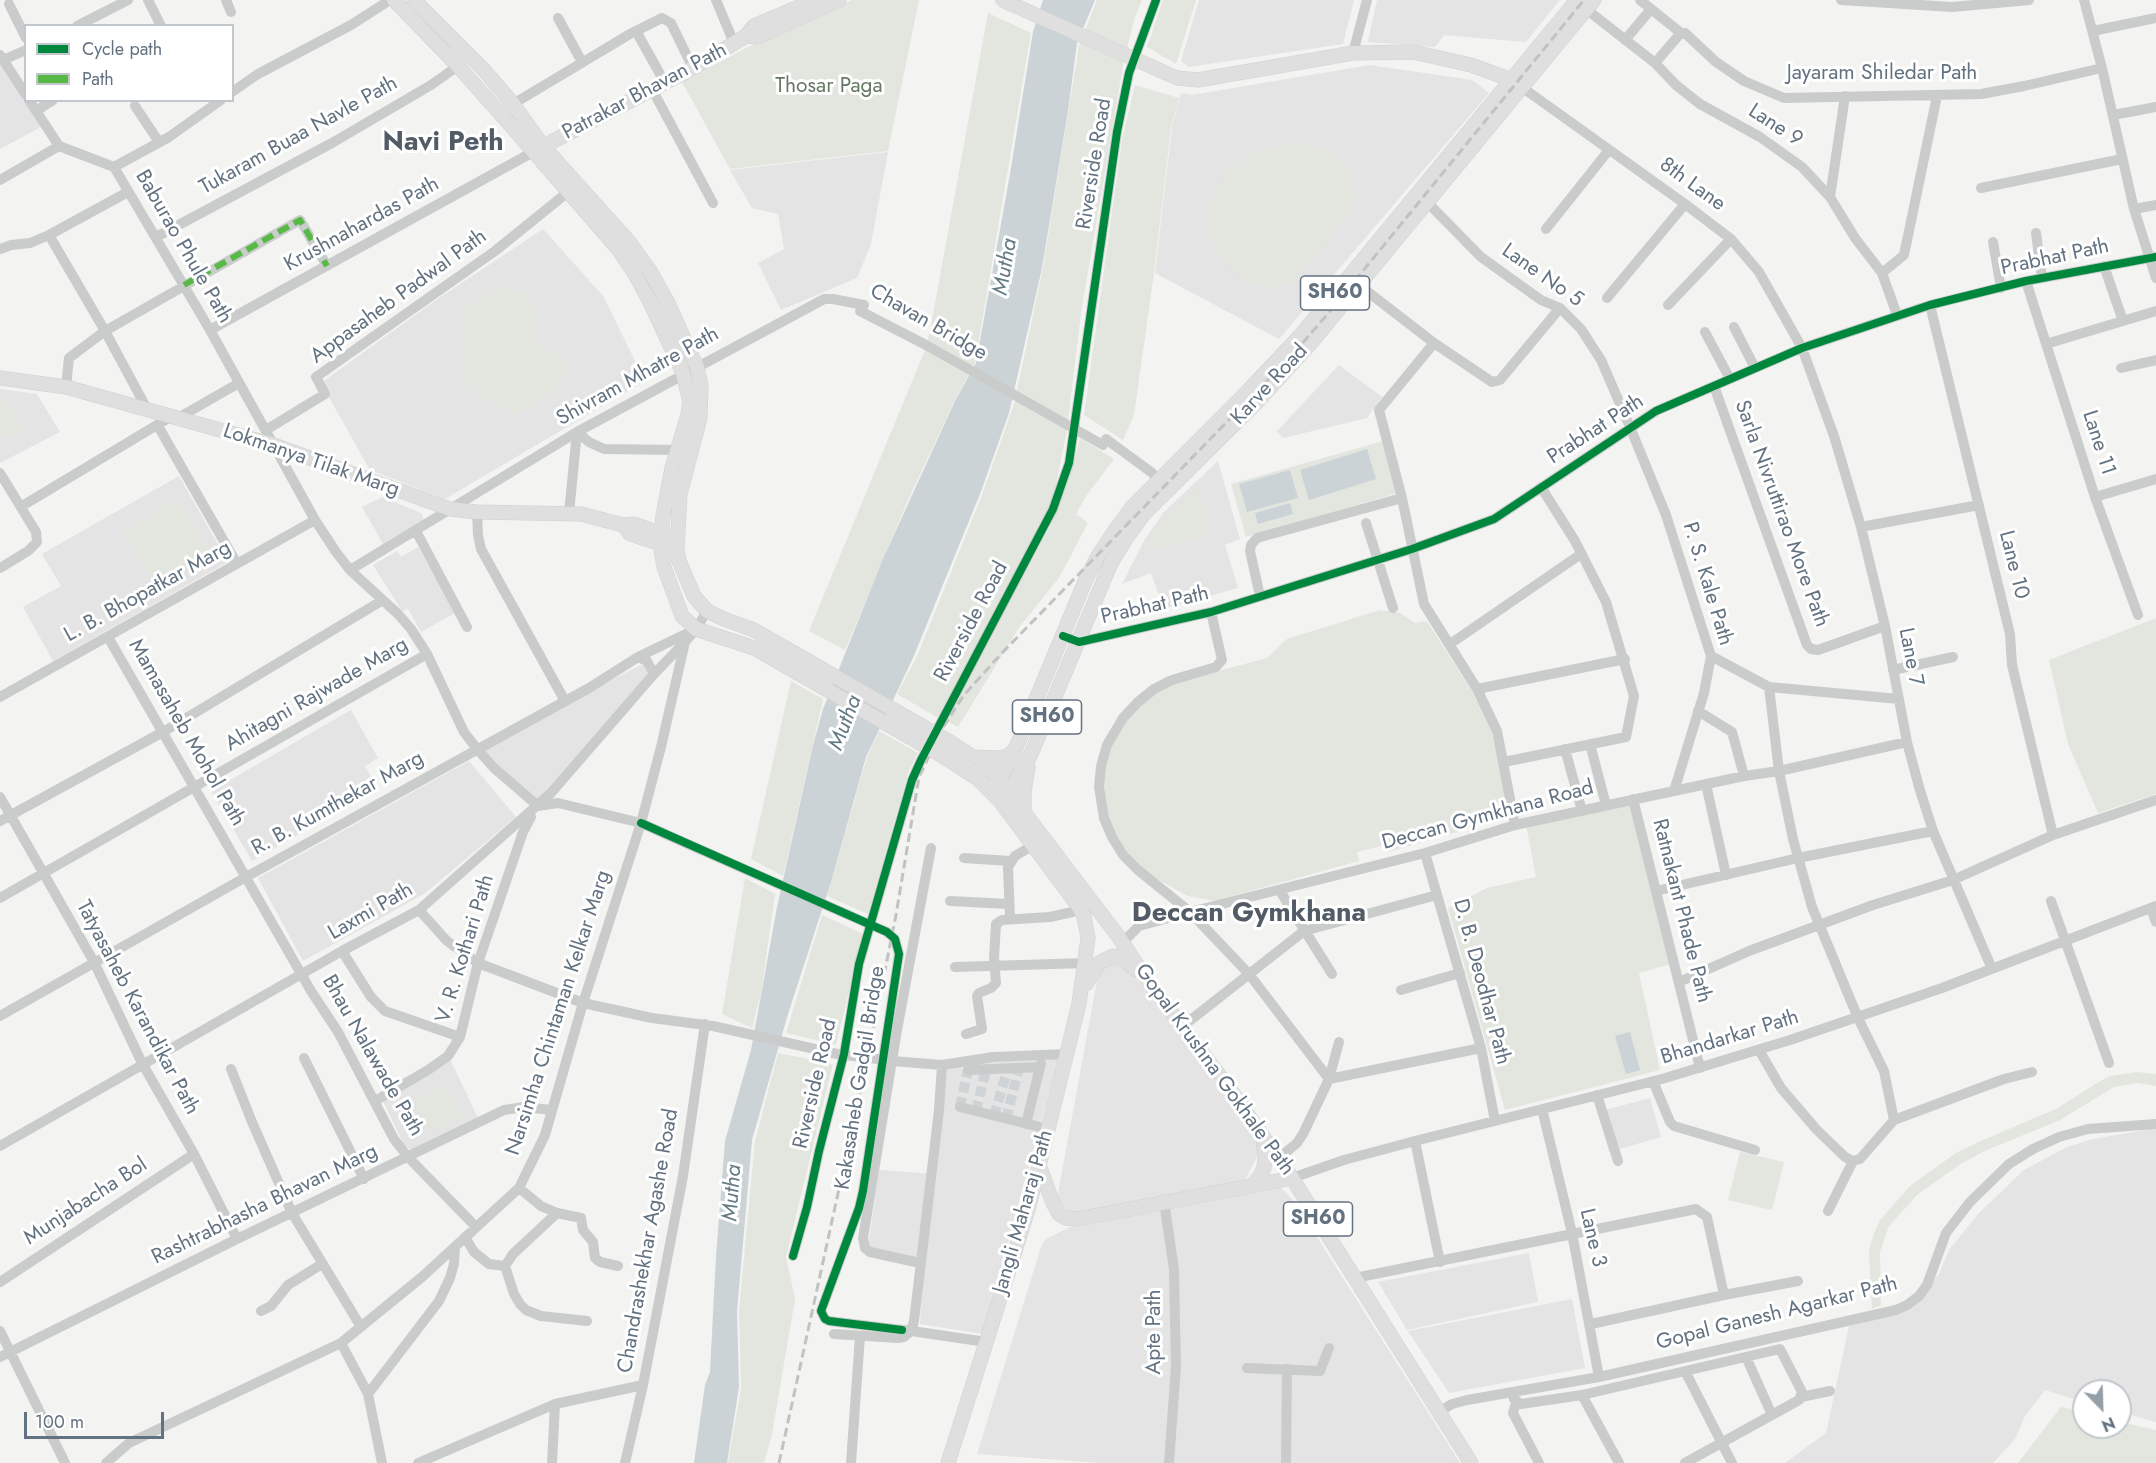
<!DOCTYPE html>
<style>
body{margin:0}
#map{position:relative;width:2156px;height:1463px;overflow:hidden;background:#f3f3f1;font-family:Jost,sans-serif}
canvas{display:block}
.legend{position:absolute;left:24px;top:24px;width:210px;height:78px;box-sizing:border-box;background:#fff;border:2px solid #c1c7cd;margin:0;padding:8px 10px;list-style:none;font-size:18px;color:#637281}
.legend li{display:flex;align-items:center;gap:12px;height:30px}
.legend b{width:30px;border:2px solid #c1c7cd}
.north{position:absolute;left:2072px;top:1379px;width:60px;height:60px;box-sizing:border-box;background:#fff;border:2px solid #c1c7cd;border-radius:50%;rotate:157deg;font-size:16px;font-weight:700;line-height:24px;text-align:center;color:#637281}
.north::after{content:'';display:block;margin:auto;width:21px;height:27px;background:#959fa8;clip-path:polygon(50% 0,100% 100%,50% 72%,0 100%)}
.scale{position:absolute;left:24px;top:1412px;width:140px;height:27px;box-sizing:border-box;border:3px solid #637281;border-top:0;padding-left:8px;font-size:18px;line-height:21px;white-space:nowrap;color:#637281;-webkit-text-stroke:4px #fff;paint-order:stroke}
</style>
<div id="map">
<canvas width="2156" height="1463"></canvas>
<ul class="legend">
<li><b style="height:8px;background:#00873e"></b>Cycle path</li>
<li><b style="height:8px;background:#58b947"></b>Path</li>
</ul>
<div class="north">N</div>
<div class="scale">100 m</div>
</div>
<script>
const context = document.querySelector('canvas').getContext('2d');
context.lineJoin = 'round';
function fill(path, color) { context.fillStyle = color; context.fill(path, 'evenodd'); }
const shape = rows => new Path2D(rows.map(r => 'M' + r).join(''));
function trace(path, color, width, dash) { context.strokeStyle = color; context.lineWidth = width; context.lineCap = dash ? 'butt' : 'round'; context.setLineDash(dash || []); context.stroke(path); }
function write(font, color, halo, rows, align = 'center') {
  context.font = font + ' Jost,sans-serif'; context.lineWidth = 6; context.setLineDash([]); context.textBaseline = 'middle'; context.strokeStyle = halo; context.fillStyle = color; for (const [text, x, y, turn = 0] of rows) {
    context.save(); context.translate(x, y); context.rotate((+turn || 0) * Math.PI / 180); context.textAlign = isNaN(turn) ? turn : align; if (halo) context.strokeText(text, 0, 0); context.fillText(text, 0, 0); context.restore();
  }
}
fill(shape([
 [1199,0,1354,0,1343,44,1189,67,1181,61],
 [1377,0,1560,0,1526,42,1444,35,1435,47,1368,42],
 [0,63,41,127,0,149],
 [1370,65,1472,80,1489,93,1279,339,1155,273,1172,127,1181,93,1192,95],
 [888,152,871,244,857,278,781,310,758,263,784,249,778,214,752,208,730,170],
 [543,229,603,296,645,381,445,499,370,470,321,383,436,300],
 [1339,365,1382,397,1367,418,1283,438,1277,431],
 [0,389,37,394,60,432,0,463],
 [1218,461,1240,539,1225,545,1238,588,1164,609,1151,573,1122,584,1145,539,1164,512],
 [179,476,228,562,53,661,23,607,61,586,42,554],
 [383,497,421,513,423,516,423,520,383,544,362,507],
 [418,547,455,613,421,632,408,609,402,611,373,565,397,551,401,557],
 [643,664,651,675,538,802,481,750,579,696],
 [351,710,378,758,365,766,378,789,252,861,211,791],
 [469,761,516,817,424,894,303,961,258,878],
 [1114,961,1129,969,1258,1140,1257,1156,1244,1182,1072,1215,1057,1199,1098,975,1102,967],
 [1059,1057,983,1334,920,1324,924,1261,868,1247,879,1170,935,1174,947,1067,999,1059],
 [450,1059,479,1120,413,1151,404,1145,382,1099],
 [1650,1098,1661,1137,1609,1152,1598,1112],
 [2156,1128,2156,1422,2120,1412,2120,1391,2084,1391,2084,1402,2045,1390,2025,1416,2015,1439,1993,1463,1785,1463,1826,1433,1849,1326,1900,1312,1920,1296,1939,1274,1949,1250,1979,1213,2024,1170,2067,1147,2093,1139],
 [1280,1187,1294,1201,1460,1463,1100,1463,977,1454,1042,1244,1046,1239,1072,1226],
 [1529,1253,1538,1302,1407,1330,1378,1282],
 [1572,1299,1585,1368,1449,1393,1408,1331]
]), '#e3e4e3');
fill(shape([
 [852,0,919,0,888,151,730,169,682,82,744,49],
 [1097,0,1142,0,1134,20,1123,66,1081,313,1067,429,1054,496,940,719,897,694,918,654,982,495,1014,404,1043,268,1079,46],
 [1163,0,1196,0,1176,64,1147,47],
 [988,13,1031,33,975,363,955,400,908,500,845,650,809,631,925,350,930,331],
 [1135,85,1179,98,1171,128,1154,273,1134,415,1123,440,1084,415,1122,140],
 [1292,143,1314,145,1335,154,1343,160,1354,184,1356,197,1353,211,1292,281,1280,286,1267,288,1255,286,1243,282,1218,256,1209,233,1209,208,1217,185,1232,166,1253,153],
 [500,287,525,291,542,321,530,328,545,354,557,347,568,365,553,393,514,415,461,384,463,309],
 [0,401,8,402,23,431,7,439,5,436,0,439],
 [1080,438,1114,459,1086,496,1076,514,1088,523,1059,578,1020,626,958,727,942,719,1048,531,1070,476],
 [1383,441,1398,493,1246,537,1231,484],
 [1199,487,1211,533,1142,552,1148,540,1167,515],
 [178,499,209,554,154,585,122,531],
 [1380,610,1400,613,1415,623,1427,621,1473,693,1491,730,1507,804,1506,815,1502,819,1388,852,1386,845,1357,852,1359,861,1214,901,1188,896,1157,879,1132,861,1106,817,1103,766,1125,719,1166,685,1267,658,1287,639],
 [2156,618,2156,794,2098,813,2068,744,2049,660],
 [791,681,823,699,783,876,751,859],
 [879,731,918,753,909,770,868,914,827,896,867,757],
 [1631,803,1671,964,1639,973,1660,1070,1505,1110,1448,908,1487,888,1536,877,1526,825],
 [745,878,775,894,761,993,752,1028,722,1014],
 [822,915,863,934,836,1045,786,1033],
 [778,1053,833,1064,786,1257,795,1299,772,1434,764,1463,728,1463,741,1388,739,1311,755,1141],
 [2137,1072,2156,1074,2156,1086,2137,1083,2114,1087,2060,1120,1987,1150,1962,1163,1918,1194,1889,1226,1885,1237,1880,1252,1881,1305,1872,1309,1869,1250,1874,1234,1880,1220,1910,1186,1956,1153,1983,1140,2056,1109,2097,1083,2110,1076],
 [447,1085,463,1116,431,1132,415,1102],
 [1740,1152,1784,1162,1772,1210,1728,1200],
 [2061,1407,2084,1412,2084,1427,2120,1427,2120,1422,2156,1430,2156,1463,2018,1463]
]), '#e2e6df');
fill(shape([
 [1043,0,1095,0,1077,43,1068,111,1042,268,1009,413,980,494,913,658,866,757,831,882,788,1014,752,1140,737,1311,739,1387,727,1463,694,1463,705,1385,710,1372,716,1256,725,1141,751,1050,777,907,813,745,823,709,882,561,955,401,976,363,1010,174,1033,32],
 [1367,449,1376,479,1309,500,1300,470],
 [1290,470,1298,498,1247,512,1239,484],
 [1290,503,1293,514,1258,524,1255,513],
 [1630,1032,1640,1070,1626,1074,1615,1036]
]), '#cbd3d6');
trace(shape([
 [960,1107,968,1070],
 [976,1111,986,1069],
 [994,1116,1008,1068],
 [1006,1119,1019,1068]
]), '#cfd3d5', 10, [10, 5]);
const major = shape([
 [394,0,458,66,513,128,619,250,635,274,651,304,683,373,690,402,688,415,672,468,663,516,660,544,664,567,682,616,696,629,754,648],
 [414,0,483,69,513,104,543,146,630,243,650,271,668,303,697,367,701,386,700,418,680,494,677,549,679,561,694,596,707,611,724,619,754,630],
 [746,36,757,37,839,0],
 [1177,78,1198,80,1353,53,1413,52,1471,65,1512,80,1518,84],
 [538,149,693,68,746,36,754,26,815,0],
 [0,378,66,387,274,445,450,509,477,512,581,514,623,525,634,524,667,536],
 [623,525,630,534,666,546],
 [950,742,987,766,1009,790,1020,807,1118,936,1150,984,1232,1092,1292,1178,1471,1463],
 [941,755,978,779,1000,801,1079,907,1084,916,1088,938,1079,1004,1028,1210,948,1463],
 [974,757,999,758,1008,756,1015,750],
 [992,791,1000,779,1015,750,1086,579,1098,556,1116,529,1133,506,1247,392,1300,336,1577,0],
 [1000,801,1016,781,1030,756,1111,563,1127,537,1143,515,1257,402,1310,344,1594,0],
 [1024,813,1024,792,1028,767],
 [1086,984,1099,963,1113,956,1123,959,1136,970],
 [1039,1165,1053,1203,1059,1214,1066,1218,1078,1219,1292,1178],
 [1251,1186,1259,1178,1264,1168,1265,1155,1263,1138]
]);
trace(major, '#d0d1d0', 15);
trace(shape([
 [148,0,161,26],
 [226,0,231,12],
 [716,0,734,43],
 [1640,0,1681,33],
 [1841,0,1952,7,2029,0],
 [2084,0,2102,68,2134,209,2156,278],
 [9,4,26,38],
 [1586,9,1655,63,1676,85,1700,104,1760,137,1802,167,1830,197,1855,238,1882,273,1897,315],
 [558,18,582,62],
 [77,26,128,0],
 [636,31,665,83],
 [2093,31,2156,18],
 [1625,40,1651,9],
 [1353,53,1367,0],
 [0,55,26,95],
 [3,60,26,50],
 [1655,63,1679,35,1685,33,1716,62,1744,81,1784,98,1981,94,2024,86,2102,68],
 [1523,88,1685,204,1731,239,1759,272,1802,348,1834,436,1861,527,1885,626,1907,742,1919,787,1933,831,1992,969],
 [652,89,713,203],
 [232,92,258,74,351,25,390,0],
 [29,100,59,146,114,167,210,330,315,520,336,552,350,570,398,614,411,629,427,654,464,732,477,749,494,768,538,806],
 [513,104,630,34,662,18,671,23,693,68],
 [135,106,159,142],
 [36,111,53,100],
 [2113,115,2156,107],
 [114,167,169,137,221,100],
 [0,180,59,146],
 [1981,188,2122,159],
 [1830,197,1845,96],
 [1428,203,1481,257,1541,300,1560,308,1581,329,1601,360,1630,427,1666,515,1711,656,1704,693,1674,791],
 [2134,209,2156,205],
 [1546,229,1609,150],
 [2036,233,2042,278],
 [49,235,105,331,147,409],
 [156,237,332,143,431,85,458,66],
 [1993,242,2001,288],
 [0,249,11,245,30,243,49,235,128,192],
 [2104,266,2123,321],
 [1882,273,1904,255,1937,96],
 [2026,281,2095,497,2138,615],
 [1359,285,1434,343,1492,382,1500,380,1560,308],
 [1607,298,1685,204],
 [1668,305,1731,239],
 [1930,305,2010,634,2012,665,2053,835],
 [1734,327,1755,368],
 [210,330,533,152],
 [1705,332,1730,379],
 [1434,343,1379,410,1402,498,1424,604,1477,689,1497,731,1515,825],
 [2046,344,2156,311],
 [2121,368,2156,360],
 [1714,386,1807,645,1811,649,1818,650,1885,626],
 [66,387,69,358,105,331,300,220,327,266],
 [178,418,239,383],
 [158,426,237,564],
 [266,430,325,394,316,377,495,251,568,192],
 [577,432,589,442,604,449,678,450],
 [1106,439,1151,472,1165,484],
 [0,473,36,532,37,542,28,551,0,568],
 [2095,497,2156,479],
 [22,506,172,416],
 [477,512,478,535,481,549,565,701],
 [569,513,577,432],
 [1366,523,1393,608],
 [1861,527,1979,505],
 [416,531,467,627],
 [350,570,577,432,813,305,824,299,833,299,864,305],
 [1260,596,1250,551,1251,545,1257,538,1402,498],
 [1211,612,1222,660,1216,667,1172,680,1154,689,1138,702,1123,718,1107,745,1101,766,1099,787,1104,818,1112,837,1123,855,1138,870,1190,912,1249,974,1329,1079],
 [1063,636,1079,642,1211,612,1412,549,1494,519,1656,411,1802,348,1930,305,2026,281,2156,257],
 [108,637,311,991,338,1032,394,1139,408,1157,476,1227],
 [1450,644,1581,554],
 [1711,656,1769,687,1899,699],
 [638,657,647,661,654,674],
 [1893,670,1953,657],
 [1769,687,1779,771,1793,839,1812,907,1858,1018,1884,1071,1894,1120],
 [1477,689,1625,659],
 [0,697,315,520],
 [1698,711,1732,732,1744,776],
 [1590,744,1606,805],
 [1565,749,1582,811],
 [1504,762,1626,737,1634,696,1606,602,1575,541,1541,487],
 [1706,784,1726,875],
 [0,797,94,962,142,1063,194,1154,237,1239],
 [1633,799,1700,1068],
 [538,806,558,803,641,823,665,834],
 [0,821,163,732,383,600],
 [1425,853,1481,1048,1495,1121],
 [964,858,1010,861],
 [1280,891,1332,974],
 [1656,891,1798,858,1933,831],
 [0,898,427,654],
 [950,901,1009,904],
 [2051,901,2109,1063],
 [2151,908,2156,922],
 [419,910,447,941,478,963,583,1003,652,1018,713,1026,837,1054,893,1061,942,1065,993,1057,1067,1054],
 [1010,919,1008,867,1015,856,1032,846],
 [1123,942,1139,926,1190,912,1425,853,1515,825,1744,776,1779,771,1907,742],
 [342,951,371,997,385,1011,460,1037],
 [955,967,1086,963],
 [1679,982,1749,951,1873,905,1953,880,2053,835,2156,800],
 [1401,990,1460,973],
 [0,1016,246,877,589,688,638,657,690,632],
 [1183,1026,1304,931,1437,895],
 [966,1034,982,1029,977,996,979,993,991,988,996,983,994,958,996,924,1002,920,1050,917,1081,910],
 [1759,1050,1781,1088,1816,1129,1845,1157,1853,1161],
 [304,1058,364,1179],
 [231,1069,252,1122,292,1213,361,1327],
 [968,1070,1040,1067],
 [1329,1079,1481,1048],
 [1653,1081,1670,1122,1674,1126,1755,1150],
 [1597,1095,1618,1161],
 [375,1101,428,1070,448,1056,460,1037,478,963,523,832,531,817],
 [960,1107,1048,1129],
 [1542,1109,1572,1233,1599,1377],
 [1026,1124,1041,1063],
 [1415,1141,1440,1262],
 [0,1146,342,951,419,910,551,793,654,674,685,642,696,629,707,611],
 [1279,1158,1297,1143,1303,1134,1329,1079,1339,1042],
 [1292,1178,1344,1160,1415,1141,1662,1079,1790,1040,1942,988,2156,906],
 [519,1188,541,1206,557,1213,581,1218,583,1230,593,1242,595,1258,600,1262,618,1266],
 [1164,1202,1174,1269,1175,1322,1176,1366,1169,1463],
 [1828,1211,1853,1161,1860,1159,1894,1120,2004,1079,2032,1072],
 [557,1213,513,1254,505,1266,514,1294,520,1304,526,1310,541,1316,587,1321],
 [465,1237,474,1252,489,1264,505,1266],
 [793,1256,807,1207,819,1151,844,1054,859,964,912,780,921,760,1053,509,1069,463,1117,132,1129,73,1156,0],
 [920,1263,870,1252,865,1248,863,1238,897,1030,931,848],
 [1355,1278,1696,1209,1707,1217,1724,1295],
 [0,1282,194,1154],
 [261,1311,271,1306,288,1285,322,1264],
 [1591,1324,1724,1295,1798,1281],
 [905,1330,986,1342],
 [0,1331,65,1463],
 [834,1334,898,1338,904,1337,911,1331,914,1321,939,1110,942,1065],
 [341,1343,368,1394,382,1463],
 [0,1357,237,1239,504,1110,524,1107,552,1110],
 [1746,1357,1772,1415],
 [1247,1368,1320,1371,1329,1348],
 [1685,1371,1732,1463],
 [1513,1392,1514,1399,1521,1404,1582,1395,1780,1349,1802,1392,1799,1400,1685,1463],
 [368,1394,439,1301,450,1278,454,1264,455,1247],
 [1582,1395,1619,1463],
 [1801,1397,1830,1391],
 [1516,1403,1513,1413,1539,1463],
 [1439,1412,1452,1404,1467,1400,1599,1377,1896,1310,1907,1305,1919,1296,1927,1285,1946,1233,1970,1202,2009,1164,2033,1149,2059,1137,2088,1129,2156,1124],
 [106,1463,129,1443,341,1343,422,1277,519,1188,545,1135,583,1003,641,823,661,747,685,642],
 [418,1463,555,1404,643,1385],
 [552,1463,555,1404],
 [625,1463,643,1385,683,1176,705,1024],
 [851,1463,860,1336],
 [1286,1463,1287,1369]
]), '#cacccc', 10);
trace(major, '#dfdfe0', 14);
trace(shape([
 [779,1463,867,1061,896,915,919,777,942,729,964,695,1001,654,1293,354,1331,310,1584,0]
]), '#c1c2c2', 3, [9, 4.5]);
const majorBridge = shape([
 [1002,0,1177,78],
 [754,630,950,742],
 [754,648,941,755]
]);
trace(majorBridge, '#d0d1d0', 15, []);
trace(shape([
 [860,311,926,345,1103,445],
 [665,834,887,932,895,939,899,954,863,1191,859,1208,821,1311,825,1319,829,1321,902,1330]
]), '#cacccc', 10);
trace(majorBridge, '#dfdfe0', 14);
trace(shape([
 [184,285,300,220,327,266]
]), '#58b947', 6, [12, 6]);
trace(shape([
 [1063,636,1079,642,1211,612,1412,549,1494,519,1656,411,1802,348,1930,305,2026,281,2156,257],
 [641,823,887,932,895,939,899,954,863,1191,859,1208,821,1311,825,1319,829,1321,902,1330],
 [793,1256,807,1207,819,1151,844,1054,859,964,912,780,921,760,1053,509,1069,463,1117,132,1129,73,1156,0]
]), '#00873e', 8);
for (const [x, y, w] of [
 [1335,293,69],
 [1047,717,69],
 [1318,1219,69]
]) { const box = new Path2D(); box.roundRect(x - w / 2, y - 17, w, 34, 4.5); context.fillStyle = '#fff'; context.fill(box); trace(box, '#637281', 1.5); }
write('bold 20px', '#637281', null, [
 ["SH60",1335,293],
 ["SH60",1047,717],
 ["SH60",1318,1219]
]);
write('21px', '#637281', '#fff', [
 ["Jayaram Shiledar Path",1882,74],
 ["Patrakar Bhavan Path",645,92,-28],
 ["Lane 9",1775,126,33],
 ["Tukaram Buaa Navle Path",299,136,-29],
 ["Riverside Road",1095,164,-81],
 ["8th Lane",1692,185,36],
 ["Krushnahardas Path",362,225,-29],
 ["Baburao Phule Path",183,247,60],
 ["Prabhat Path",2055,258,-12],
 ["Lane No 5",1542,276,35],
 ["Appasaheb Padwal Path",399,297,-36],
 ["Chavan Bridge",928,323,30],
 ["Shivram Mhatre Path",638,377,-29],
 ["Karve Road",1270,385,-47],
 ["Prabhat Path",1596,430,-33],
 ["Lane 11",2098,443,72],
 ["Lokmanya Tilak Marg",311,461,19],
 ["Sarla Nivruttirao More Path",1781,514,70],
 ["Lane 10",2013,565,76],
 ["P. S. Kale Path",1707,584,73],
 ["L. B. Bhopatkar Marg",148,592,-29],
 ["Prabhat Path",1155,606,-13],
 ["Riverside Road",972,622,-62],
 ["Lane 7",1910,657,79],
 ["Ahitagni Rajwade Marg",317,695,-30],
 ["Mamasaheb Mohol Path",186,733,60],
 ["R. B. Kumthekar Marg",338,804,-29],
 ["Deccan Gymkhana Road",1488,816,-15],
 ["Ratnakant Phade Path",1681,911,76],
 ["Laxmi Path",371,912,-30],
 ["V. R. Kothari Path",466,949,-73],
 ["D. B. Deodhar Path",1481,982,75],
 ["Tatyasaheb Karandikar Path",137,1008,62],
 ["Narsimha Chintaman Kelkar Marg",559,1013,-72],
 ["Bhandarkar Path",1730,1038,-17],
 ["Bhau Nalawade Path",372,1056,60],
 ["Gopal Krushna Gokhale Path",1214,1070,54],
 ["Kakasaheb Gadgil Bridge",861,1078,-81],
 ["Riverside Road",816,1084,-77],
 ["Munjabacha Bol",86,1202,-33],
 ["Rashtrabhasha Bhavan Marg",265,1205,-26],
 ["Jangli Maharaj Path",1024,1212,-74],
 ["Lane 3",1592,1238,77],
 ["Chandrashekhar Agashe Road",649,1241,-80],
 ["Gopal Ganesh Agarkar Path",1777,1314,-14],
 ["Apte Path",1155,1332,-90]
]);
write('21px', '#657862', '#fff', [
 ["Thosar Paga",829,87]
]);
write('italic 22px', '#637a85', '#fff', [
 ["Mutha",1006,267,-80],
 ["Mutha",846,723,-69],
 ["Mutha",733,1193,-86]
]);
write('bold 27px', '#515c66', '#fff', [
 ["Navi Peth",443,143],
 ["Deccan Gymkhana",1249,914]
]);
</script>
